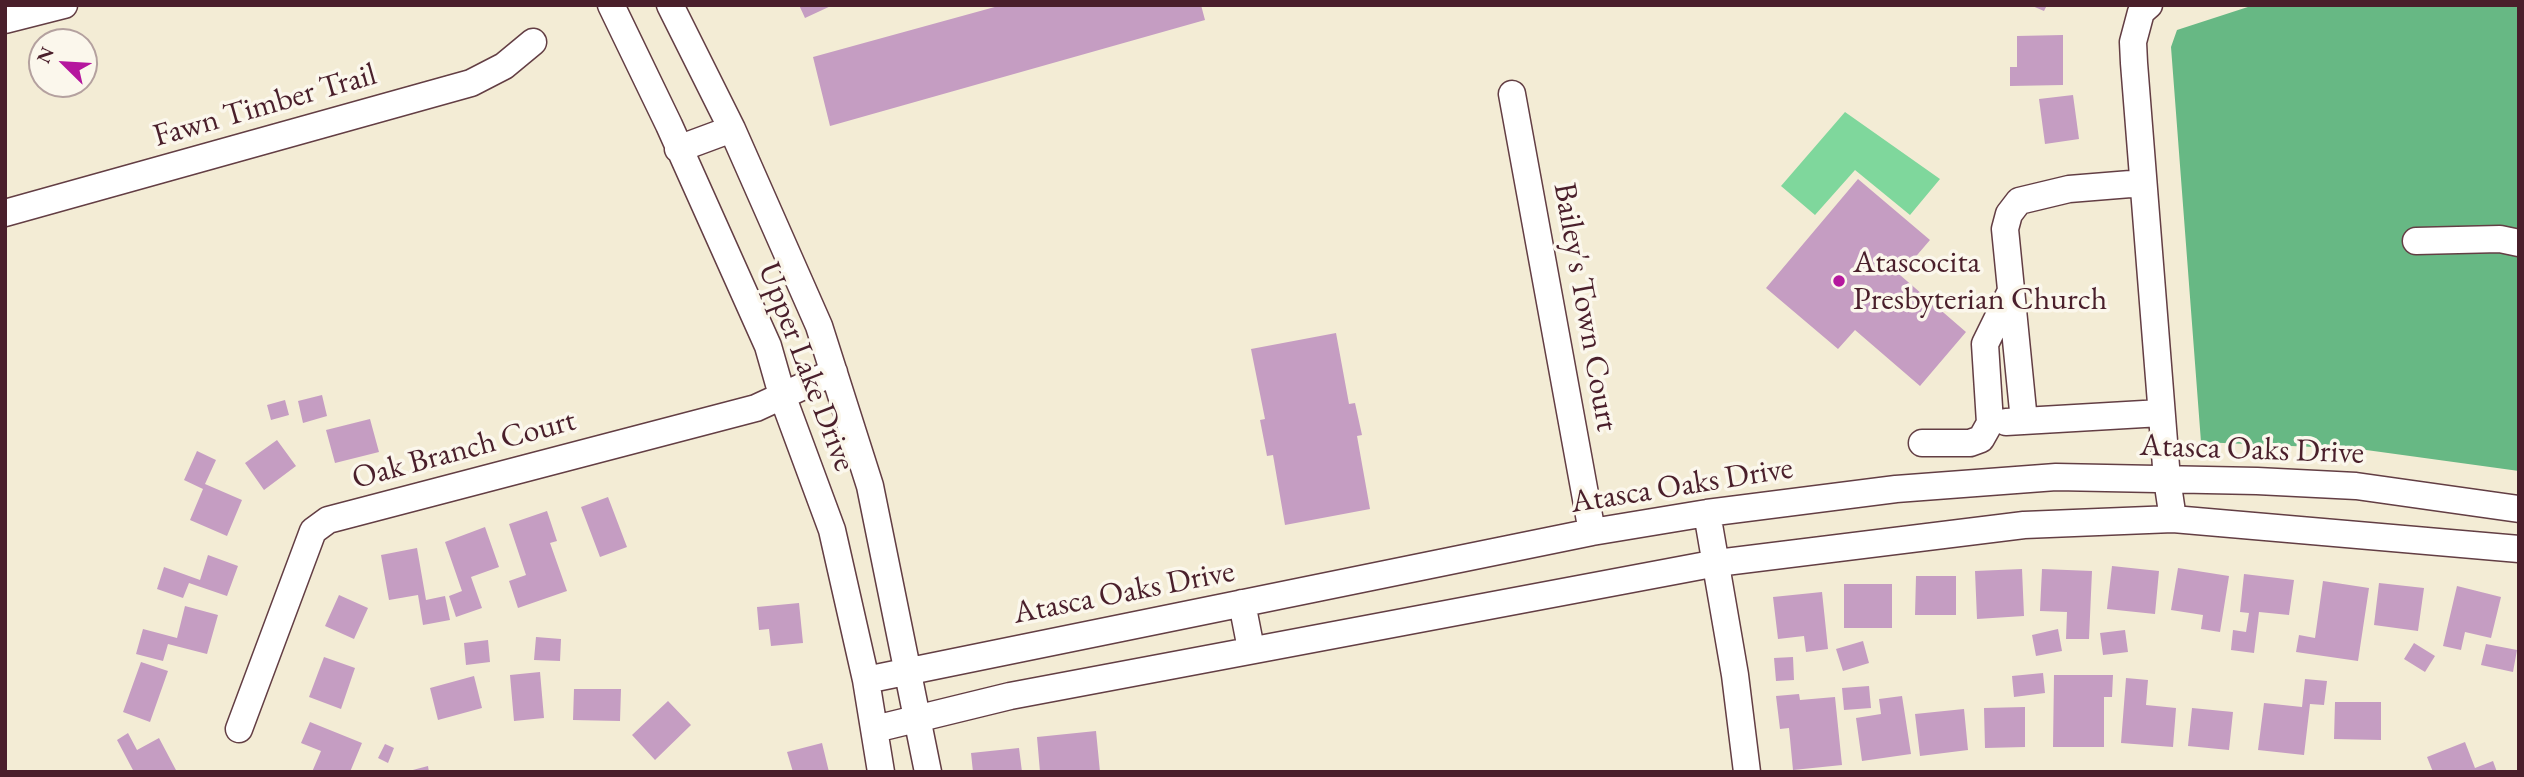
<!DOCTYPE html>
<style>
body{margin:0}
#map{position:relative;width:2524px;height:777px;overflow:hidden;background:#f3ecd5;font-family:"EB Garamond",serif}
canvas{display:block}
.frame{position:absolute;inset:0;border:7px solid #4a1f2b;pointer-events:none}
.north{position:absolute;left:28px;top:28px;width:70px;height:70px;box-sizing:border-box;background:#fbf7ec;border:2px solid #b4a19f;border-radius:50%;rotate:294deg;font-size:19px;font-weight:700;line-height:28px;text-align:center;color:#4a1f2b}
.north::after{content:'';display:block;margin:auto;width:24px;height:32px;background:#b5179e;clip-path:polygon(50% 0,100% 100%,50% 72%,0 100%)}
</style>
<div id="map">
<canvas width="2524" height="777"></canvas>
<div class="frame"></div>
<div class="north">N</div>
</div>
<script>
const context = document.querySelector('canvas').getContext('2d');
context.lineJoin = 'round';
function fill(path, color) { context.fillStyle = color; context.fill(path, 'evenodd'); }
const shape = rows => new Path2D(rows.map(r => 'M' + r).join(''));
function trace(path, color, width, dash) { context.strokeStyle = color; context.lineWidth = width; context.lineCap = dash ? 'butt' : 'round'; context.setLineDash(dash || []); context.stroke(path); }
function write(font, color, halo, rows, align = 'center') {
  context.font = font + ' "EB Garamond",serif'; context.lineWidth = 7; context.setLineDash([]); context.textBaseline = 'middle'; context.strokeStyle = halo; context.fillStyle = color; for (const [text, x, y, turn = 0] of rows) {
    context.save(); context.translate(x, y); context.rotate((+turn || 0) * Math.PI / 180); context.textAlign = isNaN(turn) ? turn : align; if (halo) context.strokeText(text, 0, 0); context.fillText(text, 0, 0); context.restore();
  }
}
fill(shape([
 [1845,112,1940,179,1910,215,1855,170,1815,215,1781,186]
]), '#7fd79c');
fill(shape([
 [2254,5,2519,5,2519,471,2359,449,2201,442,2171,47,2177,30]
]), '#67b884');
fill(shape([
 [799,5,833,5,805,18],
 [1002,5,1201,5,1205,20,830,126,813,57],
 [2030,5,2047,5,2044,11],
 [2063,35,2063,85,2010,86,2010,67,2017,67,2017,36],
 [2073,95,2079,139,2045,144,2039,99],
 [1858,179,1930,240,1900,275,1966,332,1920,386,1855,330,1838,349,1766,288],
 [1336,333,1349,404,1355,403,1362,435,1357,436,1370,509,1285,525,1273,455,1267,456,1260,420,1265,419,1251,349],
 [322,395,327,416,303,423,298,401],
 [285,400,289,415,271,420,267,405],
 [370,419,379,452,335,463,326,430],
 [277,440,296,466,264,490,245,463],
 [197,451,216,460,205,484,242,500,227,536,190,520,203,489,184,480],
 [608,497,627,547,600,557,581,507],
 [547,511,557,541,550,543,567,591,518,608,509,581,526,575,509,524],
 [485,527,499,567,471,577,482,608,456,617,449,596,462,591,445,542],
 [417,548,426,600,445,596,450,620,423,625,418,595,389,600,381,555],
 [208,555,238,566,227,596,189,583,183,598,157,589,164,567,200,580],
 [2112,566,2159,571,2155,614,2107,609],
 [2178,568,2229,576,2220,632,2201,629,2203,615,2171,610],
 [2022,569,2024,616,1977,619,1975,571],
 [2042,569,2092,571,2089,639,2066,639,2067,612,2040,611],
 [2244,574,2294,580,2289,615,2259,612,2254,653,2231,650,2233,630,2246,632,2249,613,2240,612],
 [1916,576,1956,576,1956,615,1915,615],
 [2323,581,2369,588,2358,661,2296,652,2299,635,2315,638],
 [2379,583,2424,588,2418,631,2374,625],
 [1844,584,1892,584,1892,628,1844,628],
 [2457,586,2501,597,2491,638,2465,632,2461,650,2443,646],
 [1822,592,1828,649,1806,652,1804,636,1778,639,1773,597],
 [339,595,368,608,354,639,325,626],
 [799,603,803,643,771,646,769,629,759,630,757,607],
 [185,606,218,615,207,654,168,644,163,661,136,654,143,629,177,638],
 [2058,629,2062,651,2036,656,2032,635],
 [2125,630,2128,652,2103,655,2100,633],
 [536,637,561,639,560,661,534,660],
 [488,640,490,662,466,665,464,643],
 [1863,641,1869,663,1843,671,1836,649],
 [2414,643,2435,656,2425,672,2404,659],
 [2486,644,2517,650,2513,672,2481,665],
 [324,657,355,668,341,709,309,697],
 [1793,657,1794,680,1776,681,1774,658],
 [141,662,168,671,150,722,123,712],
 [540,672,544,718,514,721,510,675],
 [2043,673,2045,693,2014,697,2012,676],
 [2054,675,2113,675,2112,697,2104,697,2104,747,2053,747],
 [474,676,482,708,438,720,430,688],
 [2126,678,2148,680,2146,705,2176,708,2173,747,2121,743],
 [2305,679,2327,681,2324,705,2310,704,2304,755,2258,750,2264,703,2302,707],
 [1869,686,1871,708,1844,710,1842,688],
 [574,689,621,689,620,721,573,720],
 [1799,694,1800,700,1835,697,1842,765,1793,770,1789,728,1780,729,1776,696],
 [1902,696,1911,754,1862,761,1856,718,1881,714,1879,699],
 [668,701,691,725,655,760,632,735],
 [2335,702,2381,702,2381,740,2334,739],
 [2025,707,2025,747,1985,748,1984,708],
 [2192,708,2233,712,2229,750,2188,746],
 [1964,709,1968,750,1920,756,1915,714],
 [310,722,362,743,350,772,312,772,321,751,301,743],
 [1096,731,1100,772,1040,772,1037,737],
 [128,733,137,750,159,738,177,772,134,772,117,740],
 [2465,742,2475,768,2493,761,2497,772,2433,772,2427,757],
 [822,743,829,772,793,772,787,752],
 [385,744,394,748,388,763,378,758],
 [1019,748,1022,772,973,772,971,753],
 [428,766,429,772,410,772,409,771]
]), '#c59dc2');
const minor = shape([
 [611,5,669,125,768,346,782,395,832,530,866,680,881,772],
 [670,5,732,129,819,326,870,486,928,772],
 [2149,5,2141,12,2133,42,2134,63,2167,479,2173,519],
 [5,20,64,5],
 [1512,94,1592,532],
 [678,149,732,129],
 [5,213,471,83,504,66,533,42],
 [2416,241,2500,239,2519,243],
 [2024,421,2005,229,2009,214,2019,201,2069,189,2143,183],
 [2006,422,2161,413],
 [1922,443,1970,443,1981,439,1990,423,1985,344,2011,291],
 [1707,513,1735,675,1747,772],
 [1242,603,1251,649],
 [866,680,1592,532,1707,513,1896,489,2056,477,2257,481,2356,486,2519,509],
 [239,729,313,531,328,520,756,408,834,372],
 [875,729,1010,696,1717,563,2024,525,2173,519,2519,549]
]);
trace(minor, '#633e44', 29);
trace(minor, '#fff', 26);
for (const [x, y, r, color] of [
 [1839,281,7,"#b5179e"]
]) { const dot = new Path2D(); dot.arc(x, y, r, 0, 2 * Math.PI); context.fillStyle = color; context.fill(dot); trace(dot, '#fbf7ec', 2.5); }
write('32px', '#4a1f2b', '#fbf7ec', [
 ["Fawn Timber Trail",265,106,-16],
 ["Bailey's Town Court",1585,307,80],
 ["Upper Lake Drive",806,367,69],
 ["Oak Branch Court",464,450,-15],
 ["Atasca Oaks Drive",2252,450,2],
 ["Atasca Oaks Drive",1682,486,-9],
 ["Atasca Oaks Drive",1124,593,-11]
]);
write('32px', '#4a1f2b', '#fbf7ec', [
 ["Atascocita",1853,263],
 ["Presbyterian Church",1853,300]
], 'left');
</script>
